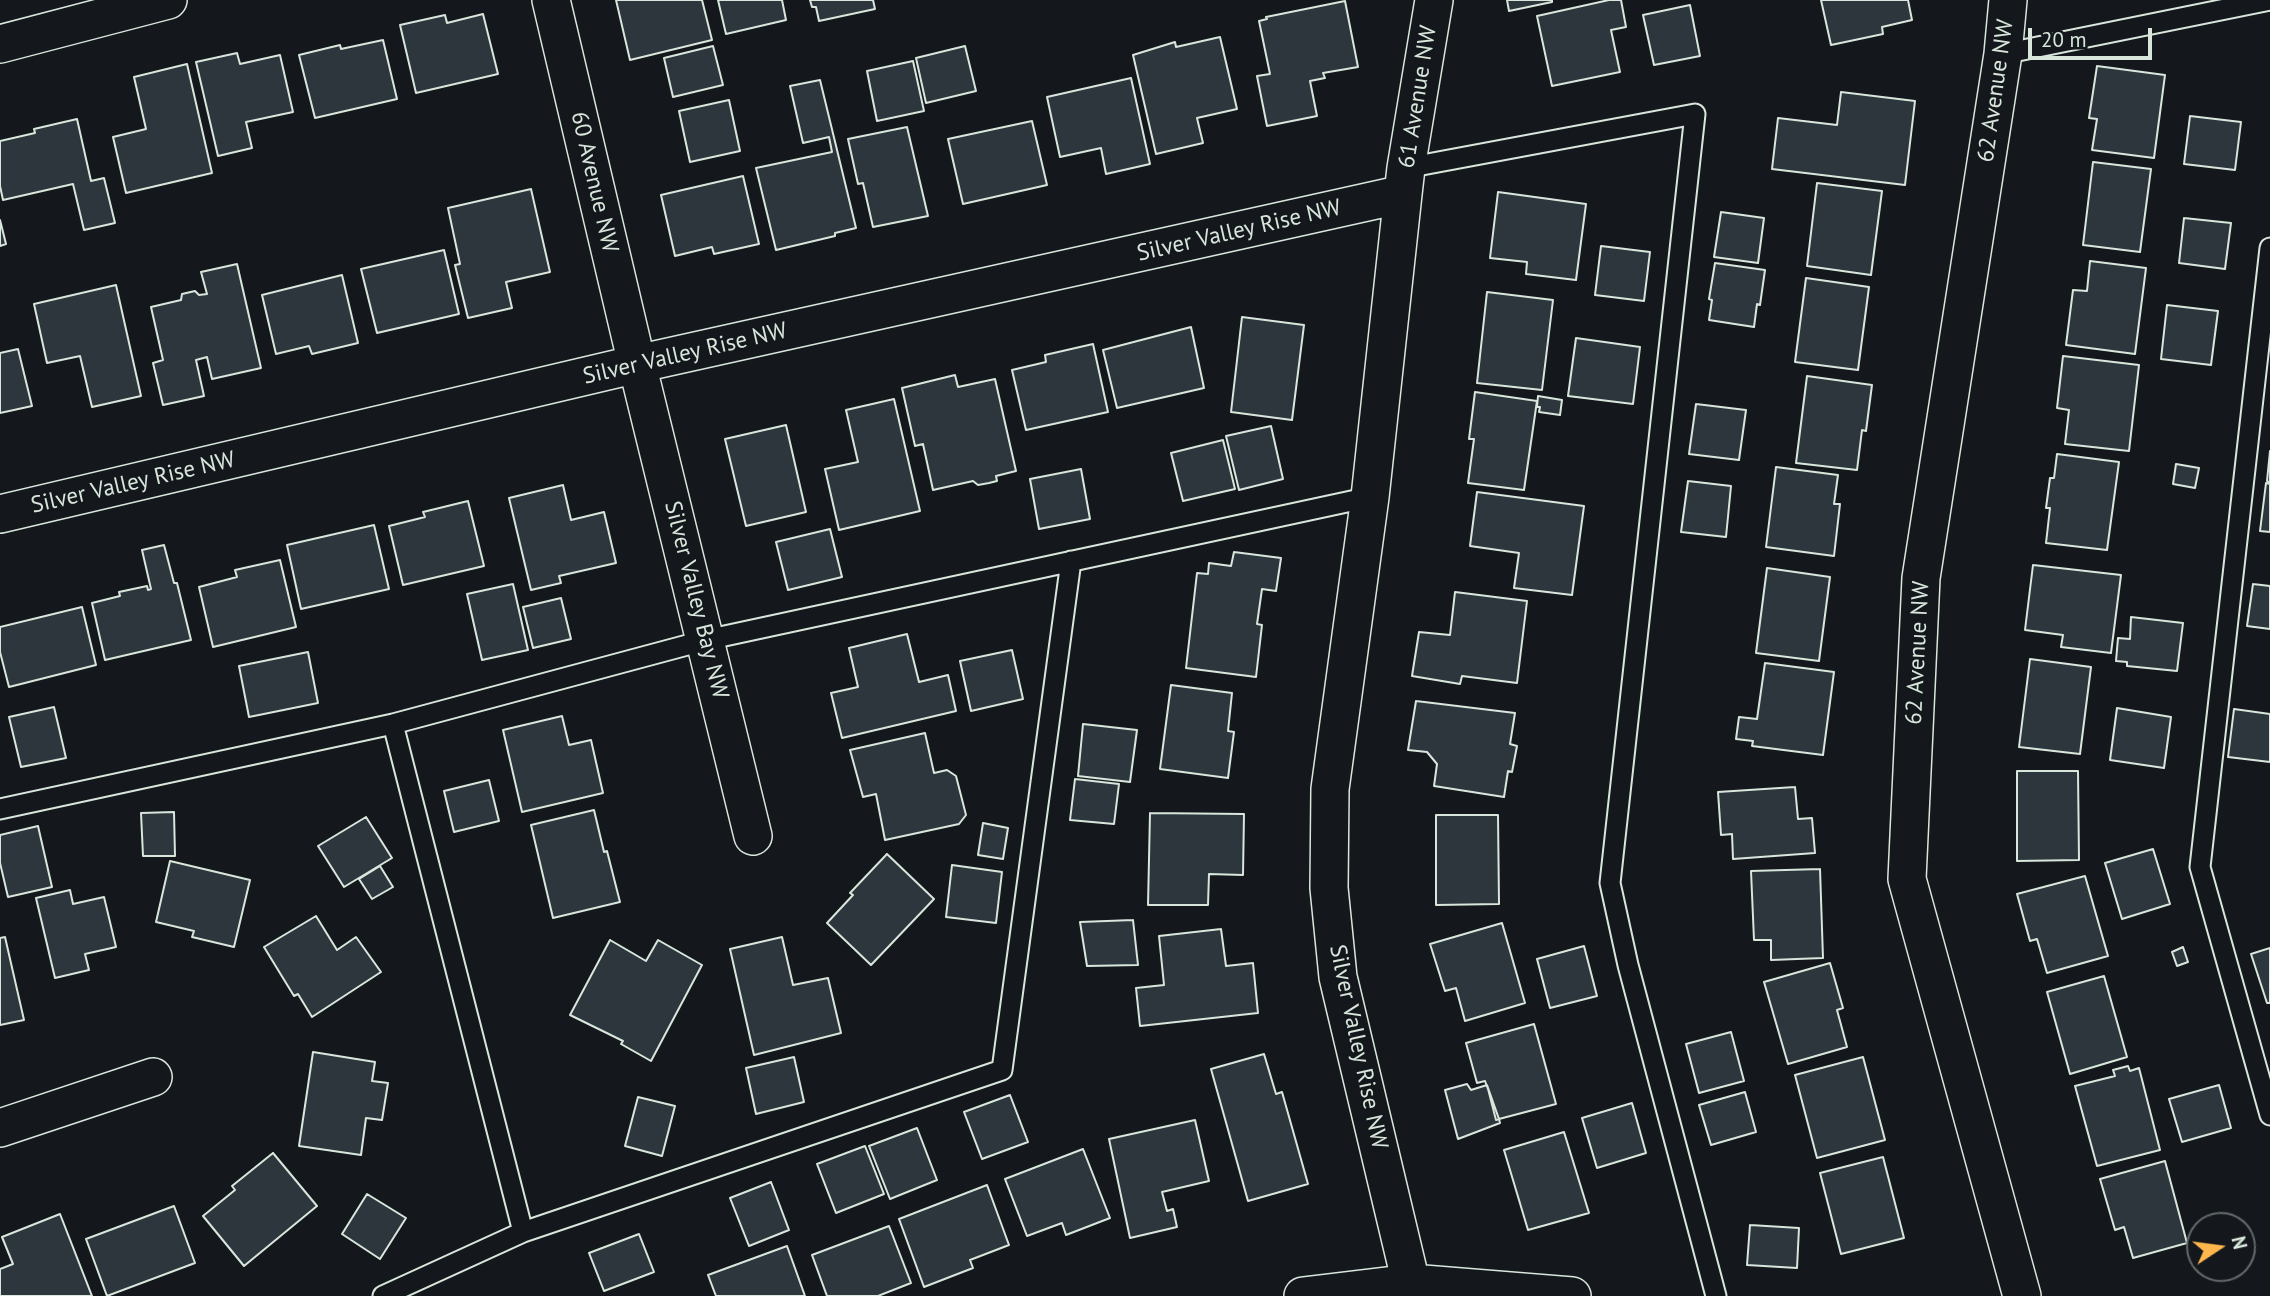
<!DOCTYPE html>
<style>
body{margin:0}
#map{position:relative;width:2270px;height:1296px;overflow:hidden;background:#14181c;font-family:"PT Sans",sans-serif}
canvas{display:block}
.north{position:absolute;left:2186px;top:1212px;width:70px;height:70px;box-sizing:border-box;background:#14181c;border:2px solid #626a69;border-radius:50%;rotate:77deg;font-size:19px;font-weight:700;line-height:28px;text-align:center;color:#d8e6dc}
.north::after{content:'';display:block;margin:auto;width:24px;height:32px;background:#ffb74d;clip-path:polygon(50% 0,100% 100%,50% 72%,0 100%)}
.scale{position:absolute;left:2028px;top:28px;width:124px;height:32px;box-sizing:border-box;border:4px solid #d8e6dc;border-top:0;padding-left:9px;font-size:21px;line-height:24px;white-space:nowrap;color:#d8e6dc;-webkit-text-stroke:5px #14181c;paint-order:stroke}
</style>
<div id="map">
<canvas width="2270" height="1296"></canvas>
<div class="north">N</div>
<div class="scale">20 m</div>
</div>
<script>
const context = document.querySelector('canvas').getContext('2d');
context.lineJoin = 'round';
function fill(path, color) { context.fillStyle = color; context.fill(path, 'evenodd'); }
const shape = rows => new Path2D(rows.map(r => 'M' + r).join(''));
function trace(path, color, width, dash) { context.strokeStyle = color; context.lineWidth = width; context.lineCap = dash ? 'butt' : 'round'; context.setLineDash(dash || []); context.stroke(path); }
function write(font, color, halo, rows, align = 'center') {
  context.font = font + ' "PT Sans",sans-serif'; context.lineWidth = 5; context.setLineDash([]); context.textBaseline = 'middle'; context.strokeStyle = halo; context.fillStyle = color; for (const [text, x, y, turn = 0] of rows) {
    context.save(); context.translate(x, y); context.rotate((+turn || 0) * Math.PI / 180); context.textAlign = isNaN(turn) ? turn : align; if (halo) context.strokeText(text, 0, 0); context.fillText(text, 0, 0); context.restore();
  }
}
const building = shape([
 [616,0,702,0,712,40,630,60,616,0],
 [718,0,782,0,786,20,726,34,718,0],
 [810,0,873,0,875,9,819,21,816,7,812,7,810,0],
 [1507,0,1552,0,1552,2,1509,11,1507,0],
 [1609,0,1621,0,1626,27,1611,30,1620,72,1552,86,1537,16,1609,0],
 [1821,0,1908,0,1912,20,1882,27,1883,34,1831,45,1821,0],
 [1345,1,1358,67,1323,73,1325,78,1310,81,1317,116,1267,126,1257,76,1270,74,1259,21,1267,19,1266,17,1345,1],
 [1690,5,1700,56,1654,65,1643,15,1690,5],
 [483,14,498,74,416,93,400,25,445,15,447,23,483,14],
 [1220,37,1237,109,1197,118,1203,143,1156,154,1133,55,1175,42,1176,47,1220,37],
 [383,40,397,99,315,118,299,55,340,45,341,49,383,40],
 [713,46,723,85,673,97,664,58,713,46],
 [965,46,976,91,926,103,916,58,965,46],
 [237,53,240,64,280,55,293,112,246,122,252,148,218,156,196,62,237,53],
 [913,61,924,111,877,121,867,71,913,61],
 [187,64,212,173,126,193,113,137,146,129,134,77,187,64],
 [2097,66,2165,75,2154,158,2092,150,2097,119,2089,118,2097,66],
 [1131,78,1150,164,1106,174,1101,148,1060,157,1047,97,1131,78],
 [820,80,856,228,835,233,835,236,776,250,756,168,832,152,829,137,803,143,790,86,820,80],
 [1841,92,1915,101,1905,185,1772,169,1778,118,1837,125,1841,92],
 [729,100,740,151,690,162,679,111,729,100],
 [2190,116,2241,122,2235,170,2184,164,2190,116],
 [77,119,91,181,104,178,115,223,84,230,73,184,3,200,0,186,0,141,35,133,34,129,77,119],
 [1032,121,1047,185,963,204,948,139,1032,121],
 [907,127,928,216,873,227,863,183,858,184,848,139,907,127],
 [2093,162,2151,169,2140,252,2083,245,2093,162],
 [743,176,759,244,714,254,712,247,675,256,661,195,743,176],
 [1817,183,1882,191,1871,275,1807,266,1817,183],
 [531,189,550,272,506,282,512,308,468,318,455,265,460,264,448,208,531,189],
 [1498,192,1586,204,1576,280,1526,274,1527,262,1490,258,1498,192],
 [1721,212,1764,218,1758,263,1714,257,1721,212],
 [2184,218,2231,223,2225,269,2179,263,2184,218],
 [0,220,6,244,0,246,0,220],
 [1601,246,1650,252,1644,301,1595,295,1601,246],
 [444,250,459,314,377,333,361,269,444,250],
 [2090,261,2146,268,2135,354,2066,345,2073,290,2087,291,2090,261],
 [1715,263,1765,270,1760,305,1757,304,1754,327,1709,320,1712,300,1709,299,1715,263],
 [237,264,261,368,212,379,207,357,196,360,204,396,163,405,153,363,163,360,151,307,181,300,182,294,195,291,199,295,207,294,201,272,237,264],
 [342,275,358,343,312,354,309,346,276,354,262,295,342,275],
 [1806,278,1869,287,1858,370,1795,362,1806,278],
 [116,285,141,396,92,407,80,356,47,363,34,304,116,285],
 [1487,292,1553,300,1542,390,1477,383,1487,292],
 [2167,305,2218,311,2211,365,2161,359,2167,305],
 [1242,317,1304,325,1292,420,1231,412,1242,317],
 [1191,327,1204,388,1117,408,1103,350,1191,327],
 [1576,338,1640,347,1633,404,1568,396,1576,338],
 [1093,344,1108,412,1026,430,1012,370,1046,362,1045,355,1093,344],
 [18,349,32,406,0,413,0,353,18,349],
 [2063,356,2139,365,2129,451,2065,444,2069,410,2057,408,2063,356],
 [955,375,958,387,995,379,1016,471,996,476,997,481,989,483,978,485,973,481,933,490,923,444,915,446,902,388,955,375],
 [1807,376,1872,385,1866,431,1862,430,1857,470,1796,463,1807,376],
 [1475,392,1537,401,1524,490,1468,483,1474,439,1469,439,1475,392],
 [1538,396,1562,400,1560,415,1539,412,1540,407,1537,407,1538,396],
 [894,399,920,511,839,530,825,469,858,462,846,410,894,399],
 [1696,404,1746,410,1739,460,1689,454,1696,404],
 [786,425,806,512,746,526,725,439,786,425],
 [1271,426,1283,479,1239,490,1226,436,1271,426],
 [1223,440,1235,489,1183,501,1171,453,1223,440],
 [2270,451,2270,482,2267,481,2270,451],
 [2057,454,2119,462,2107,550,2046,543,2050,508,2046,508,2050,478,2054,478,2057,454],
 [2176,464,2199,468,2195,488,2173,484,2176,464],
 [1776,467,1838,475,1834,504,1840,504,1834,556,1766,547,1776,467],
 [1081,469,1090,519,1039,529,1030,479,1081,469],
 [1688,481,1731,486,1726,537,1681,532,1688,481],
 [2266,483,2270,484,2270,532,2260,531,2266,483],
 [563,485,571,520,604,512,616,563,559,576,561,583,531,590,509,498,563,485],
 [1477,492,1584,506,1572,595,1514,588,1519,553,1470,546,1477,492],
 [468,501,484,566,403,585,389,526,425,517,423,512,468,501],
 [374,525,389,589,301,609,287,545,374,525],
 [830,529,842,577,788,590,776,542,830,529],
 [164,545,174,583,177,583,191,640,105,660,92,603,120,596,119,592,147,586,148,590,151,589,142,550,164,545],
 [1234,552,1281,558,1276,591,1262,589,1257,624,1262,625,1256,677,1186,668,1197,573,1208,574,1209,563,1231,566,1234,552],
 [280,560,296,627,213,647,199,587,237,577,235,570,280,560],
 [2033,565,2121,575,2111,653,2061,647,2063,635,2025,630,2033,565],
 [1767,568,1830,577,1819,661,1756,653,1767,568],
 [513,584,528,650,482,660,467,594,513,584],
 [2253,584,2270,586,2270,629,2247,626,2253,584],
 [1455,592,1527,601,1517,683,1462,676,1460,684,1412,676,1419,632,1450,635,1455,592],
 [561,598,571,639,533,648,523,607,561,598],
 [82,607,96,665,9,687,0,652,0,627,82,607],
 [2131,617,2183,623,2177,671,2127,666,2127,662,2116,661,2118,638,2130,639,2131,617],
 [907,634,919,682,948,675,956,711,842,738,831,693,858,687,849,648,907,634],
 [1012,650,1023,699,971,711,960,661,1012,650],
 [308,652,318,703,249,717,239,666,308,652],
 [2030,659,2091,667,2080,754,2019,747,2030,659],
 [1765,663,1834,672,1823,755,1752,746,1753,741,1736,739,1739,717,1757,719,1765,663],
 [1171,685,1232,693,1228,731,1234,732,1228,778,1160,769,1171,685],
 [1416,701,1515,713,1510,744,1517,746,1512,772,1508,771,1504,797,1434,786,1437,764,1427,752,1408,750,1416,701],
 [54,707,66,758,21,767,9,717,54,707],
 [2117,708,2171,717,2164,768,2110,760,2117,708],
 [2234,709,2270,714,2270,762,2228,757,2234,709],
 [562,716,569,745,591,740,603,793,522,812,503,730,562,716],
 [1083,724,1137,730,1130,782,1078,776,1083,724],
 [925,733,934,773,947,770,956,776,966,815,959,824,885,840,876,794,863,797,850,750,925,733],
 [2017,771,2078,771,2079,860,2017,861,2017,771],
 [1075,779,1119,784,1114,824,1070,820,1075,779],
 [489,780,499,821,454,832,444,791,489,780],
 [1795,787,1798,819,1812,818,1815,853,1733,859,1732,834,1721,835,1718,792,1795,787],
 [594,810,604,852,607,851,620,902,553,918,531,825,594,810],
 [174,812,175,856,143,856,141,813,174,812],
 [1150,813,1244,814,1243,875,1209,874,1208,905,1148,905,1150,813],
 [1436,815,1498,815,1499,904,1436,905,1436,815],
 [366,817,392,858,344,887,318,846,366,817],
 [983,823,1008,828,1003,859,978,855,983,823],
 [38,826,52,887,8,897,0,863,0,835,38,826],
 [2153,849,2170,904,2122,919,2105,863,2153,849],
 [887,854,934,899,871,965,827,923,853,895,850,893,887,854],
 [170,861,250,880,234,947,192,937,194,931,156,922,170,861],
 [952,865,1002,872,996,923,946,917,952,865],
 [380,866,393,887,372,899,359,879,380,866],
 [1820,869,1823,958,1771,960,1771,940,1754,940,1751,871,1820,869],
 [2085,876,2108,956,2047,973,2037,939,2030,941,2017,894,2085,876],
 [70,890,73,904,104,897,116,947,85,954,89,970,55,978,36,898,70,890],
 [316,916,337,950,356,937,381,972,312,1017,298,994,294,996,264,947,316,916],
 [1133,920,1138,965,1087,966,1080,922,1133,920],
 [1502,923,1525,1003,1465,1021,1456,988,1445,991,1430,944,1502,923],
 [1221,929,1226,966,1253,963,1258,1013,1140,1026,1136,988,1164,985,1159,936,1221,929],
 [5,937,24,1020,0,1025,0,938,5,937],
 [782,937,793,985,828,978,841,1033,754,1055,730,949,782,937],
 [610,940,646,961,658,940,702,965,651,1061,621,1044,623,1041,570,1015,610,940],
 [1584,946,1597,996,1550,1008,1537,959,1584,946],
 [2183,947,2188,962,2177,966,2172,952,2183,947],
 [2270,948,2270,1003,2267,1003,2251,954,2270,948],
 [1830,963,1843,1008,1837,1010,1847,1047,1788,1064,1764,982,1830,963],
 [2104,976,2127,1057,2070,1074,2047,992,2104,976],
 [1534,1024,1556,1104,1499,1119,1485,1081,1477,1083,1466,1043,1534,1024],
 [1731,1032,1744,1081,1699,1093,1686,1044,1731,1032],
 [313,1052,375,1062,372,1081,388,1083,382,1120,366,1118,361,1155,299,1146,313,1052],
 [1264,1054,1276,1094,1282,1092,1308,1184,1248,1201,1211,1069,1264,1054],
 [794,1057,804,1102,756,1114,746,1068,794,1057],
 [1863,1057,1885,1140,1817,1158,1795,1075,1863,1057],
 [2128,1066,2130,1071,2139,1068,2160,1150,2097,1166,2075,1086,2115,1076,2113,1070,2128,1066],
 [1467,1084,1471,1090,1487,1085,1496,1120,1499,1119,1500,1123,1458,1139,1445,1090,1467,1084],
 [1487,1085,1499,1119,1496,1120,1487,1085],
 [2219,1085,2231,1128,2182,1142,2169,1099,2219,1085],
 [1745,1092,1756,1132,1711,1145,1699,1105,1745,1092],
 [1010,1095,1028,1142,982,1159,964,1112,1010,1095],
 [638,1097,675,1106,662,1156,625,1146,638,1097],
 [1632,1103,1646,1153,1597,1168,1582,1118,1632,1103],
 [1195,1120,1209,1181,1162,1192,1167,1211,1173,1209,1177,1227,1130,1238,1109,1139,1195,1120],
 [917,1128,937,1180,890,1199,869,1146,917,1128],
 [1564,1132,1589,1213,1528,1230,1504,1150,1564,1132],
 [865,1146,884,1194,836,1213,817,1164,865,1146],
 [1083,1149,1110,1218,1066,1235,1062,1223,1027,1236,1005,1179,1083,1149],
 [273,1153,317,1206,244,1266,203,1216,235,1190,232,1186,273,1153],
 [1883,1157,1904,1238,1841,1254,1820,1173,1883,1157],
 [2165,1161,2187,1243,2133,1258,2124,1227,2115,1230,2100,1179,2165,1161],
 [771,1182,789,1230,749,1246,730,1198,771,1182],
 [987,1185,1009,1245,970,1260,973,1268,924,1287,899,1219,987,1185],
 [367,1194,406,1218,380,1259,342,1234,367,1194],
 [174,1206,195,1263,107,1296,86,1239,174,1206],
 [60,1214,92,1296,0,1296,0,1269,13,1264,2,1237,60,1214],
 [1750,1225,1799,1228,1797,1268,1747,1265,1750,1225],
 [889,1226,911,1283,878,1296,827,1296,812,1255,889,1226],
 [639,1234,654,1272,604,1291,589,1253,639,1234],
 [787,1246,805,1296,716,1296,708,1275,787,1246]
]);
fill(building, '#2c363c');
trace(building, '#d8e6dc', 2);
const service = shape([
 [2003,54,2270,0],
 [1406,168,1695,114,1610,883,1628,965,1716,1296],
 [2270,248,2200,867,2270,1115],
 [393,724,523,1232],
 [0,809,393,724,706,640,1370,497],
 [383,1296,523,1232,1002,1070,1071,561]
]);
const minor = shape([
 [551,0,637,364,753,836],
 [2008,0,2003,54,1921,578,1907,879,2022,1296],
 [0,44,168,0],
 [1403,194,1406,168,1434,0],
 [0,514,637,364,1403,194,1370,497,1330,789,1329,888,1338,977,1411,1283],
 [0,1128,153,1077],
 [1303,1296,1411,1283,1572,1296]
]);
trace(service, '#d8e6dc', 23);
trace(minor, '#d8e6dc', 40);
trace(service, '#14181c', 19);
trace(minor, '#14181c', 37);
write('23px', '#d8e6dc', '#14181c', [
 ["62 Avenue NW",1996,91,-82],
 ["61 Avenue NW",1418,97,-81],
 ["60 Avenue NW",594,182,77],
 ["Silver Valley Rise NW",1239,231,-13],
 ["Silver Valley Rise NW",685,354,-13],
 ["Silver Valley Rise NW",133,483,-13],
 ["Silver Valley Bay NW",696,600,76],
 ["62 Avenue NW",1918,653,-87],
 ["Silver Valley Rise NW",1358,1047,78]
]);
</script>
